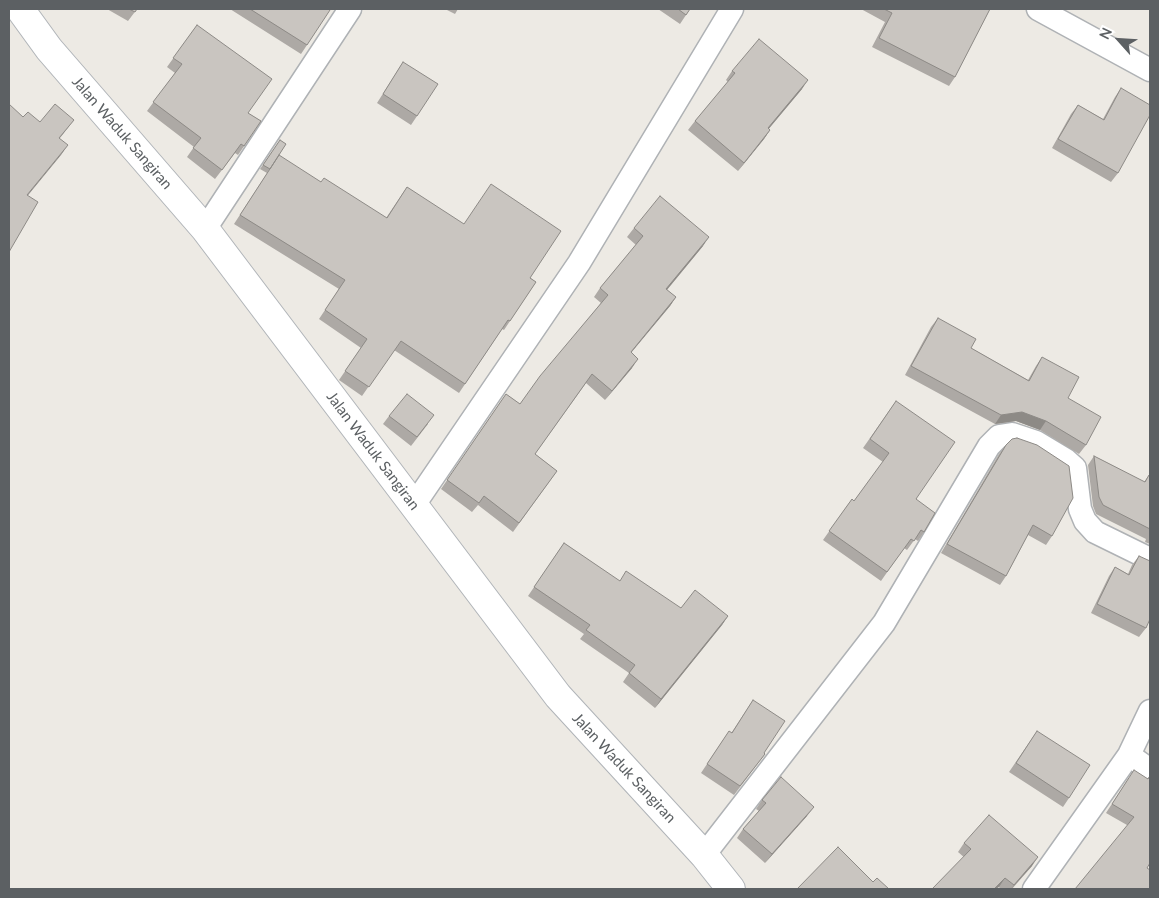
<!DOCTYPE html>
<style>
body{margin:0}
#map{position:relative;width:1159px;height:898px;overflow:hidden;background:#edeae4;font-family:Lato,sans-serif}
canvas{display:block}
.frame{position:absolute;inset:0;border:10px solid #5c6063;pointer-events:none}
.north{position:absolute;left:1094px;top:15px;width:50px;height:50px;-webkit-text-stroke:4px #fff;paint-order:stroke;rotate:296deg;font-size:14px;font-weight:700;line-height:20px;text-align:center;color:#5c6063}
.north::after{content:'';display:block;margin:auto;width:18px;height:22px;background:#5c6063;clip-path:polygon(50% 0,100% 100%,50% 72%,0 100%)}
</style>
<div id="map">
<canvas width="1159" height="898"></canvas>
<div class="frame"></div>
<div class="north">N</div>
</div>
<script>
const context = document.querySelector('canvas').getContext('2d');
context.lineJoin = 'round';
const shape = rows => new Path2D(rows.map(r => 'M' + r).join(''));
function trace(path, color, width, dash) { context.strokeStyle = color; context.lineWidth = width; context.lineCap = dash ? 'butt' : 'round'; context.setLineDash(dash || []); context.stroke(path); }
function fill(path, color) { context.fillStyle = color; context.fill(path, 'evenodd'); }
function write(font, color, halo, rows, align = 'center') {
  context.font = font + ' Lato,sans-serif'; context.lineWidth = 4.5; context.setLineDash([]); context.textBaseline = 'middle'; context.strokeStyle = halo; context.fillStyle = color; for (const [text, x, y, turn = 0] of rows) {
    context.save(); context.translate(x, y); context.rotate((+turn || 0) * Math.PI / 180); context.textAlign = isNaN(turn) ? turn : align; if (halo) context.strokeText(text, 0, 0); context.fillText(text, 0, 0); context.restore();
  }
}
const street = shape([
 [1038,9,1150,70],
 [205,229,350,9],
 [414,505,579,263,732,9],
 [1129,755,1150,770],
 [704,855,884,623,989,446,999,436,1012,434,1036,442,1066,460,1075,468,1080,509,1085,521,1095,532,1150,559],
 [1034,889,1129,755,1150,711]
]);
const secondary = shape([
 [20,9,49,49,205,229,558,696,704,855,731,889]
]);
trace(street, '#afb2b5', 25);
trace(secondary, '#b0b4b8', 30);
trace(street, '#fff', 22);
trace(secondary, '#fff', 28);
fill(shape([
 [107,9,137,9,128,21],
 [230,9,327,9,307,45,301,54],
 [445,9,458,9,455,14],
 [658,9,690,9,680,24],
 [861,9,990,9,955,77,949,86,872,47,885,22],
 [197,25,248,113,261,121,238,155,235,153,215,179,187,157,194,147,147,111,175,73,167,67],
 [403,62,417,116,411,125,377,103],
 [732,71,802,89,768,129,770,130,764,139,738,171,688,130,695,121,728,82,726,80],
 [1121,88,1118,173,1111,182,1052,148,1071,114,1078,105,1103,119,1115,97],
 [280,140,286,144,267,173,260,169],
 [273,164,321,182,386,218,407,187,536,282,504,330,502,329,459,393,394,350,362,396,339,380,361,348,319,319,339,289,234,224],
 [634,228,703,246,667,290,676,297,670,306,631,353,632,368,605,400,586,383,535,454,557,471,513,532,478,505,472,512,441,489,506,394,520,404,601,303,594,297,600,288,636,245,627,237],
 [938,318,971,348,1028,380,1036,366,1042,357,1068,398,1086,445,1079,454,1040,430,1016,421,995,424,905,375,931,327],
 [896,401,924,532,918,541,915,539,907,550,904,548,881,581,823,540,852,499,854,501,883,462,863,448],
 [389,416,428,424,411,446,383,424],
 [1006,445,1052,536,1046,545,1028,535,1006,576,1000,585,941,553,999,454],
 [1094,456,1144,482,1149,475,1150,476,1150,544,1145,542,1146,539,1096,514,1093,506,1088,465],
 [564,543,619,581,681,608,728,616,722,625,655,708,623,682,629,673,580,639,584,634,528,596],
 [1139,556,1146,628,1139,637,1091,613,1109,576,1115,567,1128,574,1132,565],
 [753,700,764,753,765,754,734,795,701,773,723,740,732,732],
 [1037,731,1069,798,1063,807,1009,772],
 [1150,775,1147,868,1150,889,1127,825,1106,813,1128,779,1148,778],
 [762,800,807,816,765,863,737,838,743,829,759,811,756,809],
 [964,843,1032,866,1012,889,1001,889,958,852]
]), '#ada9a5');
fill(shape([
 [808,80,802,89,762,137,768,128],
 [74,120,67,129,52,148,59,138],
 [770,130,764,139,738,171,744,163],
 [68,145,61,155,20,205,27,195],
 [709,237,703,246,660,298,666,289],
 [676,297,670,306,624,361,631,352],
 [638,359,632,368,605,400,612,391],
 [1022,412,1046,421,1040,430,1016,421,995,424,1001,415],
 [728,616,722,625,655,708,661,699],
 [814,807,807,816,765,863,772,854],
 [1038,857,1032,866,1011,889,1014,885],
 [1005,878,999,887,996,889,994,889]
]), '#8d8a86');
const building = shape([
 [129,9,137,9,135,12,129,9],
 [250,9,327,9,330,10,307,45,250,9],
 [678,9,690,9,686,15,678,9],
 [884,9,990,9,955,77,879,38,892,13,884,9],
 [197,25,272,79,248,113,261,121,244,146,241,144,222,170,193,148,201,138,153,102,182,64,173,58,197,25],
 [759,39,808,80,768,128,770,130,744,163,695,121,735,73,732,71,759,39],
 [403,62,438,84,417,116,383,94,403,62],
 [1121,88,1150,105,1150,115,1118,173,1058,139,1078,105,1104,120,1121,88],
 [9,104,23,117,28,112,40,122,55,104,74,120,59,138,68,145,27,195,38,202,9,252,9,104],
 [280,140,286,144,270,169,263,165,280,140],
 [279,155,321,182,324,178,387,218,407,187,464,224,491,184,561,231,530,278,536,282,510,321,508,320,465,384,401,341,369,387,345,371,367,339,325,310,345,280,240,215,279,155],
 [660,196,709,237,666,289,676,297,631,352,638,359,612,391,592,374,535,454,557,471,519,523,484,496,479,503,447,480,506,394,520,404,540,376,608,295,600,288,643,236,634,228,660,196],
 [938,318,976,339,971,348,1029,381,1042,357,1079,377,1068,398,1101,417,1086,445,1046,421,1022,412,1001,415,911,366,938,318],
 [407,394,434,415,417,437,389,416,407,394],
 [896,401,955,442,916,499,935,513,924,532,921,530,914,541,911,539,887,572,829,531,852,499,854,501,889,453,870,439,896,401],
 [1017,438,1037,445,1069,466,1073,498,1052,536,1033,525,1006,576,947,544,1006,445,1012,439,1017,438],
 [1094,456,1145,482,1149,475,1150,476,1150,529,1103,505,1099,497,1094,456],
 [564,543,620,581,626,571,681,608,695,590,728,616,661,699,629,673,635,665,586,630,590,625,534,587,564,543],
 [1139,556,1150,561,1150,619,1146,628,1097,604,1115,567,1129,575,1139,556],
 [753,700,785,721,764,753,765,754,740,786,707,764,729,731,732,733,753,700],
 [1037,731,1090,765,1069,798,1016,763,1037,731],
 [1134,770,1148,779,1150,776,1150,863,1147,868,1150,870,1150,889,1075,889,1134,817,1112,804,1134,770],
 [781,777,814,807,772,854,743,829,766,803,762,800,781,777],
 [989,815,1038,857,1014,885,1005,878,994,889,932,889,971,849,964,843,989,815],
 [838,847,873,882,877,878,889,889,797,889,838,847]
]);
fill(building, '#c9c5c0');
trace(building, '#8d8a86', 1);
write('15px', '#5c6063', '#fff', [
 ["Jalan Waduk Sangiran",122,133,49],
 ["Jalan Waduk Sangiran",373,451,53],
 ["Jalan Waduk Sangiran",624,768,47]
]);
</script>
